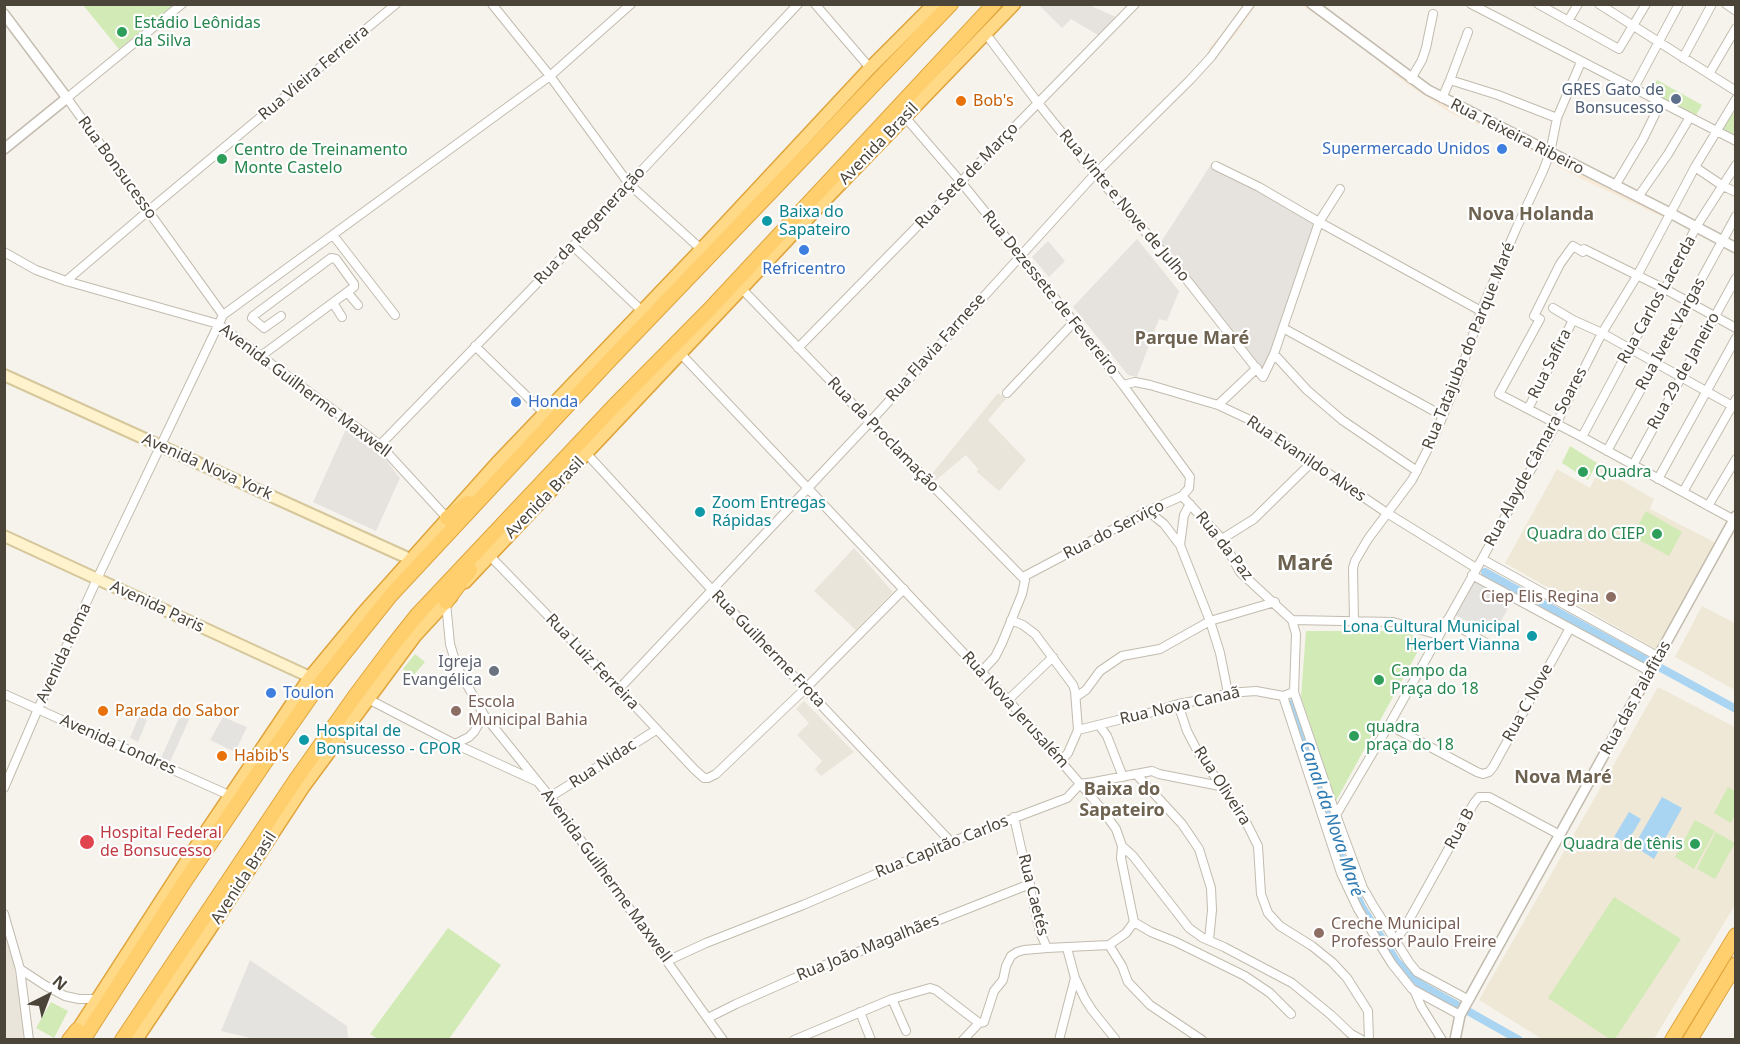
<!DOCTYPE html>
<meta charset="utf-8">
<style>
body{margin:0}
#map{position:relative;width:1740px;height:1044px;overflow:hidden;background:#f6f3ec;font-family:"Noto Sans",sans-serif}
canvas{display:block}
.frame{position:absolute;inset:0;border:6px solid #4b4439;pointer-events:none}
.north{position:absolute;left:18px;top:966px;width:60px;height:60px;-webkit-text-stroke:4px #fff;paint-order:stroke;rotate:42deg;font-size:16px;font-weight:700;line-height:24px;text-align:center;color:#4b4439}
.north::after{content:'';display:block;margin:auto;width:21px;height:27px;background:#4b4439;clip-path:polygon(50% 0,100% 100%,50% 72%,0 100%)}
</style>
<div id="map">
<canvas width="1740" height="1044"></canvas>
<div class="frame"></div>
<div class="north">N</div>
</div>
<script>
const context = document.querySelector('canvas').getContext('2d');
context.lineJoin = 'round';
function fill(path, color) { context.fillStyle = color; context.fill(path, 'evenodd'); }
const shape = rows => new Path2D(rows.map(r => 'M' + r).join(''));
function trace(path, color, width, dash) { context.strokeStyle = color; context.lineWidth = width; context.lineCap = dash ? 'butt' : 'round'; context.setLineDash(dash || []); context.stroke(path); }
function write(font, color, halo, rows, align = 'center') {
  context.font = font + ' "Noto Sans",sans-serif'; context.lineWidth = 4.5; context.setLineDash([]); context.textBaseline = 'middle'; context.strokeStyle = halo; context.fillStyle = color; for (const [text, x, y, turn = 0] of rows) {
    context.save(); context.translate(x, y); context.rotate((+turn || 0) * Math.PI / 180); context.textAlign = isNaN(turn) ? turn : align; if (halo) context.strokeText(text, 0, 0); context.fillText(text, 0, 0); context.restore();
  }
}
fill(shape([
 [998,393,1006,399,988,420,1026,460,999,491,977,472,978,469,966,455,935,481,931,475],
 [854,548,893,592,856,630,814,591],
 [804,701,854,752,821,776,815,769,822,761,797,735,809,723,796,709],
 [4,928,12,943,15,974,27,1031,27,1039,5,1039]
]), '#eae5da');
fill(shape([
 [1243,5,1256,5,1235,35,1217,55,1208,49,1225,31],
 [1302,5,1319,5,1426,85,1668,207,1662,217,1584,180,1560,168,1545,158,1480,125,1452,114,1404,82,1362,47]
]), '#f7ead8');
fill(shape([
 [1039,5,1089,5,1116,17,1098,35,1071,19,1062,28],
 [1212,163,1225,168,1317,221,1266,370,1263,371,1241,344,1169,253,1169,250,1161,242],
 [1137,239,1179,291,1167,321,1159,319,1137,377,1128,375,1073,307],
 [1048,241,1065,261,1049,277,1032,257],
 [347,427,382,455,400,478,376,531,313,502]
]), '#e6e2dd');
fill(shape([
 [1600,468,1654,499,1650,509,1716,543,1659,651,1505,563,1557,469,1590,488],
 [1702,606,1735,623,1735,690,1675,657],
 [1658,687,1735,727,1735,905,1654,1039,1542,1039,1479,1000]
]), '#efe8d6');
fill(shape([
 [83,5,173,5,119,49],
 [1657,80,1702,105,1695,117,1650,93],
 [1731,112,1735,115,1735,139,1720,131],
 [1570,446,1597,463,1588,480,1562,463],
 [1646,511,1682,532,1669,556,1632,536],
 [1306,631,1401,631,1424,640,1336,801,1301,697],
 [415,654,425,662,412,677,403,669],
 [1728,787,1735,791,1735,814,1731,823,1714,813],
 [1695,820,1715,831,1694,869,1675,857],
 [1716,832,1735,843,1715,879,1697,869],
 [1614,897,1681,939,1615,1039,1611,1040,1548,998],
 [448,928,501,965,449,1039,378,1039,370,1034],
 [51,1002,68,1011,54,1038,36,1028]
]), '#d2eab5');
fill(shape([
 [1474,579,1513,600,1493,635,1453,614],
 [183,709,192,713,170,762,161,758],
 [139,716,147,720,138,742,130,738],
 [223,717,247,727,235,752,210,740],
 [250,960,347,1026,348,1039,255,1039,221,1031]
]), '#e5e3e0');
fill(shape([
 [1662,797,1682,808,1654,859,1634,846],
 [1629,812,1641,819,1627,843,1614,837]
]), '#a9d4f2');
trace(shape([
 [1485,572,1736,709],
 [1292,703,1347,875,1362,907,1397,962,1420,984,1519,1040]
]), '#a9d4f2', 8);
const minor = shape([
 [182,4,67,98,223,315],
 [492,4,550,76,629,184,701,249],
 [815,4,870,68],
 [1471,4,1736,141],
 [1538,4,1619,49,1646,4],
 [1599,4,1736,91],
 [1726,4,1736,11],
 [1568,21,1578,4],
 [986,34,1038,103,1095,174,1187,280,1263,377,1274,354,1319,222,1340,189],
 [1683,58,1712,4],
 [1709,74,1736,28],
 [1411,79,1422,60,1426,48,1433,14],
 [1450,80,1498,95,1557,118],
 [1634,88,1679,4],
 [1442,98,1450,80,1468,32],
 [905,117,961,182,1074,322,1123,385,1190,477,1189,488,1182,496,1148,511,1023,577],
 [1216,166,1259,187,1319,222,1481,311],
 [1695,167,1723,186,1736,192],
 [1615,186,1643,139,1661,102],
 [1638,197,1668,154,1690,117],
 [333,235,395,315],
 [573,246,642,311],
 [1584,249,1665,289,1736,328],
 [4,252,36,270,66,281,218,324,380,445,447,518],
 [1583,252,1573,246,1560,264,1534,316,1540,319,1499,394,1582,437,1736,521],
 [66,281,148,211,396,4],
 [742,289,870,422,1025,580,1022,594,1002,643,995,657,982,671],
 [347,292,358,305],
 [333,303,342,317],
 [1553,308,1573,320,1602,333,1681,377,1736,408],
 [1283,328,1443,416],
 [475,346,544,413],
 [798,348,1135,4],
 [681,354,1008,700,1100,807,1116,829,1122,846,1133,856,1189,928,1203,938,1224,947,1292,983,1331,1015,1351,1034,1362,1040],
 [1274,354,1307,390,1342,420,1417,471],
 [261,356,354,287,354,284,336,259,331,258,253,316,252,318,264,328,281,316],
 [1123,385,1135,382,1150,385,1218,405,1248,419,1387,513,1476,568],
 [1007,393,1074,322],
 [1218,405,1257,368],
 [1528,409,1573,320],
 [1582,437,1629,349,1665,289,1696,227,1736,165],
 [380,445,573,246,629,184,798,4],
 [1607,451,1736,216],
 [587,454,713,591,951,842],
 [1633,465,1736,278],
 [1658,479,1736,338],
 [1683,492,1736,399],
 [1182,496,1222,539,1240,572,1292,620,1296,634,1294,692,1336,815,1363,888,1374,907,1409,962,1417,972,1469,1000],
 [1708,506,1736,459],
 [1148,511,1164,524,1180,545,1210,621,1220,653,1228,693],
 [1222,539,1254,519,1312,462],
 [1180,545,1184,515,1190,504],
 [490,556,619,689,694,769,704,778,708,778,716,774,806,688,904,589],
 [1482,559,1659,657],
 [1472,575,1651,672],
 [446,603,450,644,453,654,458,669,484,715,550,797,723,1040],
 [1011,620,1023,625,1035,634,1073,685,1075,691,1078,730,1068,753,1061,761],
 [1292,620,1393,622,1439,635],
 [1447,620,1491,646],
 [1354,621,1353,568,1355,561,1368,539,1412,480,1435,435,1458,379,1481,311,1516,229,1543,171,1550,153,1557,118,1581,62],
 [619,689,870,422,1095,174,1190,80,1211,57,1250,4],
 [1294,692,1283,696,1341,873,1358,909,1392,964,1412,989,1460,1015],
 [4,694,231,796],
 [1076,697,1086,690,1100,671,1122,656,1160,649,1210,621,1275,602],
 [368,699,455,744,536,781],
 [1008,700,1053,657],
 [1178,704,1187,731,1199,754,1244,818,1258,846,1261,894,1268,913,1280,926,1312,946,1332,962,1347,978,1368,1011,1369,1040],
 [1099,725,1107,736,1123,777],
 [1389,725,1477,772,1483,774,1489,772,1493,767,1570,628],
 [1078,730,1122,719,1130,719,1178,704,1212,698,1228,693,1256,691,1283,696],
 [455,744,469,737,474,732,484,715],
 [1136,774,1182,824,1199,849,1211,888,1212,910,1209,940],
 [4,788,38,709,97,579,223,315,550,76,631,4],
 [550,797,656,730],
 [1336,815,1389,725,1482,559,1556,424,1602,333,1637,276,1695,167,1736,99],
 [1014,817,1040,932,1047,948,1109,945,1126,933,1134,922],
 [1122,846,1121,858,1134,922],
 [4,914,20,969,29,1040],
 [1134,922,1151,932,1176,942,1245,976,1270,993,1291,1014],
 [1395,940,1404,929,1474,803,1479,797,1489,797,1560,835],
 [1109,945,1122,966,1128,982,1150,1005,1202,1040],
 [667,961,706,943,803,905,951,842,1067,798,1080,784,1094,782,1152,771,1159,774,1220,786],
 [20,969,46,986,65,996,79,999,97,999],
 [1075,978,1085,999,1092,1010,1116,1040],
 [1415,992,1421,1006,1442,1040],
 [892,999,906,1031],
 [860,1012,871,1040],
 [708,1018,736,1004,815,969,1030,884],
 [794,1040,892,999,930,988,936,990,979,1023],
 [963,1040,979,1023,984,1022,994,991,1003,980,1006,966,1011,956,1017,952,1024,950,1047,948],
 [1059,1040,1075,978,1067,948]
]);
const tertiary = shape([
 [1312,4,1428,90,1670,213,1736,248],
 [4,14,67,98,4,149],
 [1455,1040,1460,1015,1736,516]
]);
const secondary = shape([
 [4,375,410,559],
 [4,536,310,677]
]);
const trunk = shape([
 [465,582,823,202,1014,4],
 [73,1037,199,842,310,677,363,613,497,463,694,257,870,68,934,4],
 [136,1040,218,917,304,786,415,636,451,597]
]);
const motorway = shape([
 [447,518,468,503],
 [446,602,470,570],
 [69,1040,77,1030],
 [83,1040,183,884,272,752,319,685,391,595,608,362,951,4],
 [122,1040,297,778,355,696,394,644,417,615,613,407,709,310,994,4],
 [1672,1040,1736,935],
 [1690,1040,1736,964]
]);
trace(minor, '#c2bbae', 10);
trace(tertiary, '#c2bbae', 12);
trace(secondary, '#d6c79b', 14);
trace(trunk, '#e0a43c', 15);
trace(motorway, '#e0a43c', 16);
trace(minor, '#fff', 8);
trace(tertiary, '#fff', 9);
trace(secondary, '#fff3cd', 10);
trace(trunk, '#ffd985', 12);
trace(motorway, '#ffcf6e', 14);
for (const [x, y, r, color] of [
 [122,32,6,"#2e9e5b"],
 [1676,99,6,"#5c6f8a"],
 [961,101,6,"#e8710a"],
 [1502,149,6,"#3f7fe0"],
 [222,159,6,"#2e9e5b"],
 [767,221,6,"#0f9aa8"],
 [804,250,6,"#3f7fe0"],
 [516,402,6,"#3f7fe0"],
 [1583,472,6,"#2e9e5b"],
 [700,512,6,"#0f9aa8"],
 [1657,534,6,"#2e9e5b"],
 [1611,597,6,"#8d6e63"],
 [1532,636,6,"#0f9aa8"],
 [494,671,6,"#6b7280"],
 [1379,680,6,"#2e9e5b"],
 [271,693,6,"#3f7fe0"],
 [103,711,6,"#e8710a"],
 [456,711,6,"#8d6e63"],
 [1354,736,6,"#2e9e5b"],
 [304,740,6,"#0f9aa8"],
 [222,756,6,"#e8710a"],
 [87,842,8,"#e0444e"],
 [1695,844,6,"#2e9e5b"],
 [1319,933,6,"#8d6e63"]
]) { const dot = new Path2D(); dot.arc(x, y, r, 0, 2 * Math.PI); context.fillStyle = color; context.fill(dot); trace(dot, '#fff', 2); }
write('16px', '#27864d', '#fff', [
 ["Estádio Leônidas",134,23],
 ["da Silva",134,41],
 ["Centro de Treinamento",234,150],
 ["Monte Castelo",234,168],
 ["Quadra",1595,472],
 ["Quadra do CIEP",1645,534,"right"],
 ["Campo da",1391,671],
 ["Praça do 18",1391,689],
 ["quadra",1366,727],
 ["praça do 18",1366,745],
 ["Quadra de tênis",1683,844,"right"]
], 'left');
write('16px', '#4b4439', '#fff', [
 ["Rua Vieira Ferreira",314,73,-40],
 ["Rua Teixeira Ribeiro",1517,137,27],
 ["Avenida Brasil",879,144,-46],
 ["Rua Bonsucesso",117,168,54],
 ["Rua Sete de Março",967,176,-46],
 ["Rua Vinte e Nove de Julho",1124,206,50],
 ["Rua da Regeneração",590,226,-47],
 ["Rua Dezessete de Fevereiro",1050,293,51],
 ["Rua Carlos Lacerda",1657,300,-61],
 ["Rua Ivete Vargas",1671,334,-61],
 ["Rua Tatajuba do Parque Maré",1469,346,-68],
 ["Rua Flavia Farnese",936,348,-48],
 ["Rua Safira",1550,364,-63],
 ["Rua 29 de Janeiro",1684,371,-61],
 ["Avenida Guilherme Maxwell",305,391,37],
 ["Rua da Proclamação",883,435,46],
 ["Rua Alayde Câmara Soares",1536,457,-62],
 ["Rua Evanildo Alves",1306,459,34],
 ["Avenida Nova York",207,467,24],
 ["Avenida Brasil",545,498,-46],
 ["Rua do Serviço",1114,530,-27],
 ["Rua da Paz",1224,546,52],
 ["Avenida Paris",157,607,25],
 ["Rua Guilherme Frota",768,649,46],
 ["Avenida Roma",64,653,-65],
 ["Rua Luiz Ferreira",592,662,46],
 ["Rua das Palafitas",1636,698,-61],
 ["Rua C Nove",1528,703,-61],
 ["Rua Nova Canaã",1180,706,-13],
 ["Rua Nova Jerusalém",1015,710,48],
 ["Avenida Londres",118,745,24],
 ["Rua Nidac",603,764,-33],
 ["Rua Oliveira",1222,786,57],
 ["Rua B",1460,829,-61],
 ["Rua Capitão Carlos",942,847,-22],
 ["Avenida Guilherme Maxwell",606,876,54],
 ["Avenida Brasil",244,878,-57],
 ["Rua Caetés",1033,895,76],
 ["Rua João Magalhães",868,948,-22]
]);
write('16px', '#4e5e75', '#fff', [
 ["GRES Gato de",1664,90],
 ["Bonsucesso",1664,108]
], 'right');
write('16px', '#c56008', '#fff', [
 ["Bob's",973,101],
 ["Parada do Sabor",115,711],
 ["Habib's",234,756]
], 'left');
write('16px', '#366cbe', '#fff', [
 ["Supermercado Unidos",1490,149,"right"],
 ["Refricentro",804,269,"center"],
 ["Honda",528,402],
 ["Toulon",283,693]
], 'left');
write('16px', '#0d838f', '#fff', [
 ["Baixa do",779,212],
 ["Sapateiro",779,230],
 ["Zoom Entregas",712,503],
 ["Rápidas",712,521],
 ["Lona Cultural Municipal",1520,627,"right"],
 ["Herbert Vianna",1520,645,"right"],
 ["Hospital de",316,731],
 ["Bonsucesso - CPOR",316,749]
], 'left');
write('16px', '#785e54', '#fff', [
 ["Ciep Elis Regina",1599,597,"right"],
 ["Escola",468,702],
 ["Municipal Bahia",468,720],
 ["Creche Municipal",1331,924],
 ["Professor Paulo Freire",1331,942]
], 'left');
write('16px', '#5b616d', '#fff', [
 ["Igreja",482,662],
 ["Evangélica",482,680]
], 'right');
write('16px', '#be3a42', '#fff', [
 ["Hospital Federal",100,833],
 ["de Bonsucesso",100,851]
], 'left');
write('bold 18px', '#6e6250', '#fff', [
 ["Nova Holanda",1531,215],
 ["Parque Maré",1192,339],
 ["Nova Maré",1563,778],
 ["Baixa do",1122,790],
 ["Sapateiro",1122,811]
]);
write('italic 18px', '#2e7ab2', '#fff', [
 ["Canal da Nova Maré",1331,819,71]
]);
write('bold 22px', '#6e6250', '#fff', [
 ["Maré",1305,564]
]);
</script>
